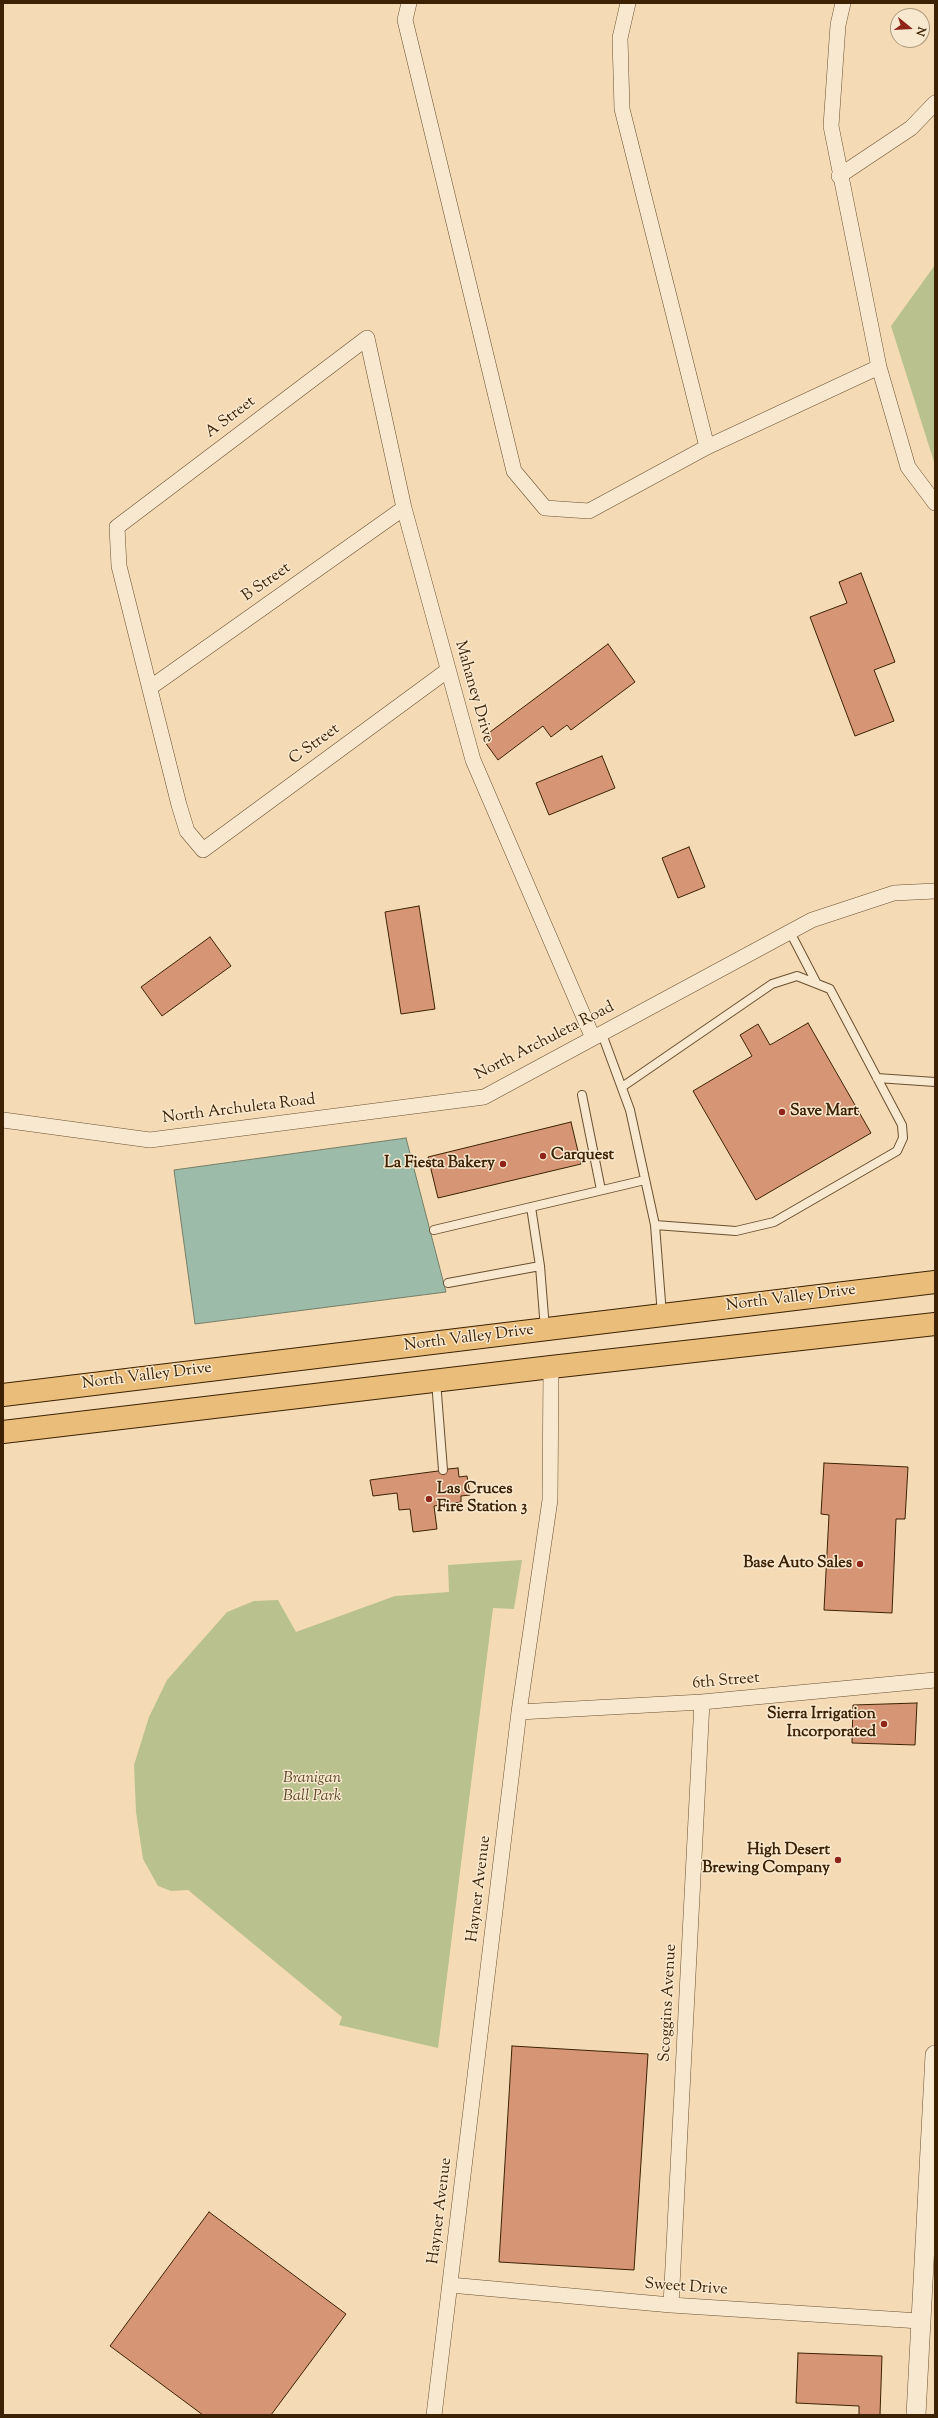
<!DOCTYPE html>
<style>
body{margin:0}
#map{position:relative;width:938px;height:2418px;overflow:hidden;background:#f4dbb5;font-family:"Sorts Mill Goudy",serif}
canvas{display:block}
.frame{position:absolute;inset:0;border:4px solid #3c2203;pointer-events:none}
.north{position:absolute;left:890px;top:8px;width:40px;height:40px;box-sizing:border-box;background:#f8e8cf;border:1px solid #ad997d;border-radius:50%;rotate:108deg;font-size:11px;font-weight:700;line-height:16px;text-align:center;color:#3c2203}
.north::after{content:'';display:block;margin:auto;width:14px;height:18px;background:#8f2418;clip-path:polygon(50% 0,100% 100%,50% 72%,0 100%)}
</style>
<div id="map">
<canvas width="938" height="2418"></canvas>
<div class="frame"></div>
<div class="north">N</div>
</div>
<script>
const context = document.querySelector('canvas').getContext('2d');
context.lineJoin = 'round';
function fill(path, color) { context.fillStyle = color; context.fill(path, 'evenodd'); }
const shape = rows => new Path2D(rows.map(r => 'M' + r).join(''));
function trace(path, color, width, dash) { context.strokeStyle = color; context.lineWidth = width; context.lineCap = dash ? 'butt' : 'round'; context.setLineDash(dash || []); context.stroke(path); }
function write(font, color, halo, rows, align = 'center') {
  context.font = font + ' "Sorts Mill Goudy",serif'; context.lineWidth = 3; context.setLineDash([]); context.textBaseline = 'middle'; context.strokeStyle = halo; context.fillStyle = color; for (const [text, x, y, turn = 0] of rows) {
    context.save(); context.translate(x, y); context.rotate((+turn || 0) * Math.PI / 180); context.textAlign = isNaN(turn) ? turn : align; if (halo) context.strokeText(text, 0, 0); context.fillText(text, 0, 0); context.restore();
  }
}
fill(shape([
 [935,265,935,465,891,326],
 [522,1560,514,1609,493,1608,438,2048,339,2025,342,2017,188,1890,171,1891,158,1886,143,1859,136,1812,134,1765,149,1717,167,1680,227,1612,254,1601,278,1600,296,1632,395,1596,449,1592,448,1565]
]), '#b9c18f');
const water = shape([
 [406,1138,446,1292,195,1324,174,1170,406,1138]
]);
fill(water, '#9cbca9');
trace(water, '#767e67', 1);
const building = shape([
 [861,573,895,662,874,670,894,721,855,736,810,617,847,603,839,582,861,573],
 [608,644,635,682,571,730,567,725,551,737,543,726,498,760,482,738,608,644],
 [602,756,615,788,549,815,536,783,602,756],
 [689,847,705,887,678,898,662,858,689,847],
 [419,906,435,1009,401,1014,385,912,419,906],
 [210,937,231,966,162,1016,141,987,210,937],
 [808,1023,871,1133,756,1200,693,1091,752,1056,740,1035,758,1024,770,1045,808,1023],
 [571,1122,581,1164,438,1198,428,1157,571,1122],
 [824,1463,908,1467,905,1519,896,1519,892,1613,824,1610,829,1515,821,1514,824,1463],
 [458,1468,459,1477,467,1476,470,1495,461,1496,461,1502,434,1506,437,1529,413,1532,410,1509,399,1510,397,1493,373,1496,370,1480,438,1471,444,1475,448,1469,458,1468],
 [917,1703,915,1745,852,1743,853,1705,917,1703],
 [512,2046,648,2054,634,2270,499,2262,512,2046],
 [209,2212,346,2314,271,2415,203,2415,110,2346,209,2212],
 [798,2353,882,2356,880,2415,859,2415,859,2406,796,2403,798,2353]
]);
fill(building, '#d69675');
trace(building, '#3c2203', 1);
const service = shape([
 [790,932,816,982],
 [602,1034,630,1110,655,1225,662,1315],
 [877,1078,935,1082],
 [622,1087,772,984,797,976,830,989,902,1125,903,1138,897,1151,774,1222,736,1231,655,1225],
 [582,1095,601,1190],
 [434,1230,645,1180],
 [540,1266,545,1329],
 [448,1283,540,1266,531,1207],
 [436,1381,443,1470]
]);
const minor = shape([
 [409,3,405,20,514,471,545,508,589,511,707,447,879,367,831,126,838,25,843,3],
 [628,3,620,38,622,109,707,447],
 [839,176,911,128,935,103],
 [879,367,908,467,935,503],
 [448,670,203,850,187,831,179,805,119,566,117,527,367,338,404,508,473,760,593,1038],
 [151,687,404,508],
 [3,1120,150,1140,484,1097,812,920,894,893,935,891],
 [519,1712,702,1702,935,1680],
 [450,2285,671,2305,920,2321],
 [671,2305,702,1702],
 [434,2415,519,1712,550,1500,551,1367]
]);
const tertiary = shape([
 [916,2415,935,2055]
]);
const primary = shape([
 [3,1395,935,1282],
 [3,1432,551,1367,935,1324]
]);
trace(service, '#6a5030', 10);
trace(minor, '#6a5030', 16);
trace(tertiary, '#6a5030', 20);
trace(primary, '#3c2203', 24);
trace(service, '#f8e8cf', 8);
trace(minor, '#f8e8cf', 15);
trace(tertiary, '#f8e8cf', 19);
trace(primary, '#eabe7a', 22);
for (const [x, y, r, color] of [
 [782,1112,4,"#8f2418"],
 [543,1156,4,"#8f2418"],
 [503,1164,4,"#8f2418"],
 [429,1499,4,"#8f2418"],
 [860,1564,4,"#8f2418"],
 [884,1724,4,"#8f2418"],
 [838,1860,4,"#8f2418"]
]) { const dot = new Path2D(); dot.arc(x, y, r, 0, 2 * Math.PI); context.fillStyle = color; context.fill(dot); trace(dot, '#f8e8cf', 1.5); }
write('16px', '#3c2203', '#f8e8cf', [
 ["A Street",231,418,-37],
 ["B Street",267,583,-35],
 ["Mahaney Drive",473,692,74],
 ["C Street",315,745,-36],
 ["North Archuleta Road",545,1042,-27],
 ["North Archuleta Road",239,1110,-7],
 ["North Valley Drive",791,1299,-7],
 ["North Valley Drive",469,1339,-7],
 ["North Valley Drive",147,1377,-7],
 ["6th Street",726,1682,-5],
 ["Hayner Avenue",480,1889,-83],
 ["Scoggins Avenue",669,2003,-87],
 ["Hayner Avenue",441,2211,-83],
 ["Sweet Drive",686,2288,4]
]);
write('bold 16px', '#3c2203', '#f8e8cf', [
 ["Save Mart",790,1112,"left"],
 ["Carquest",551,1156,"left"],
 ["La Fiesta Bakery",495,1164],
 ["Las Cruces",437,1490,"left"],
 ["Fire Station 3",437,1508,"left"],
 ["Base Auto Sales",852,1564],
 ["Sierra Irrigation",876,1715],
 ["Incorporated",876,1733],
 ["High Desert",830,1851],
 ["Brewing Company",830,1869]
], 'right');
write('italic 16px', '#5b4a26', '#f8e8cf', [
 ["Branigan",312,1779],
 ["Ball Park",312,1797]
]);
</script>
